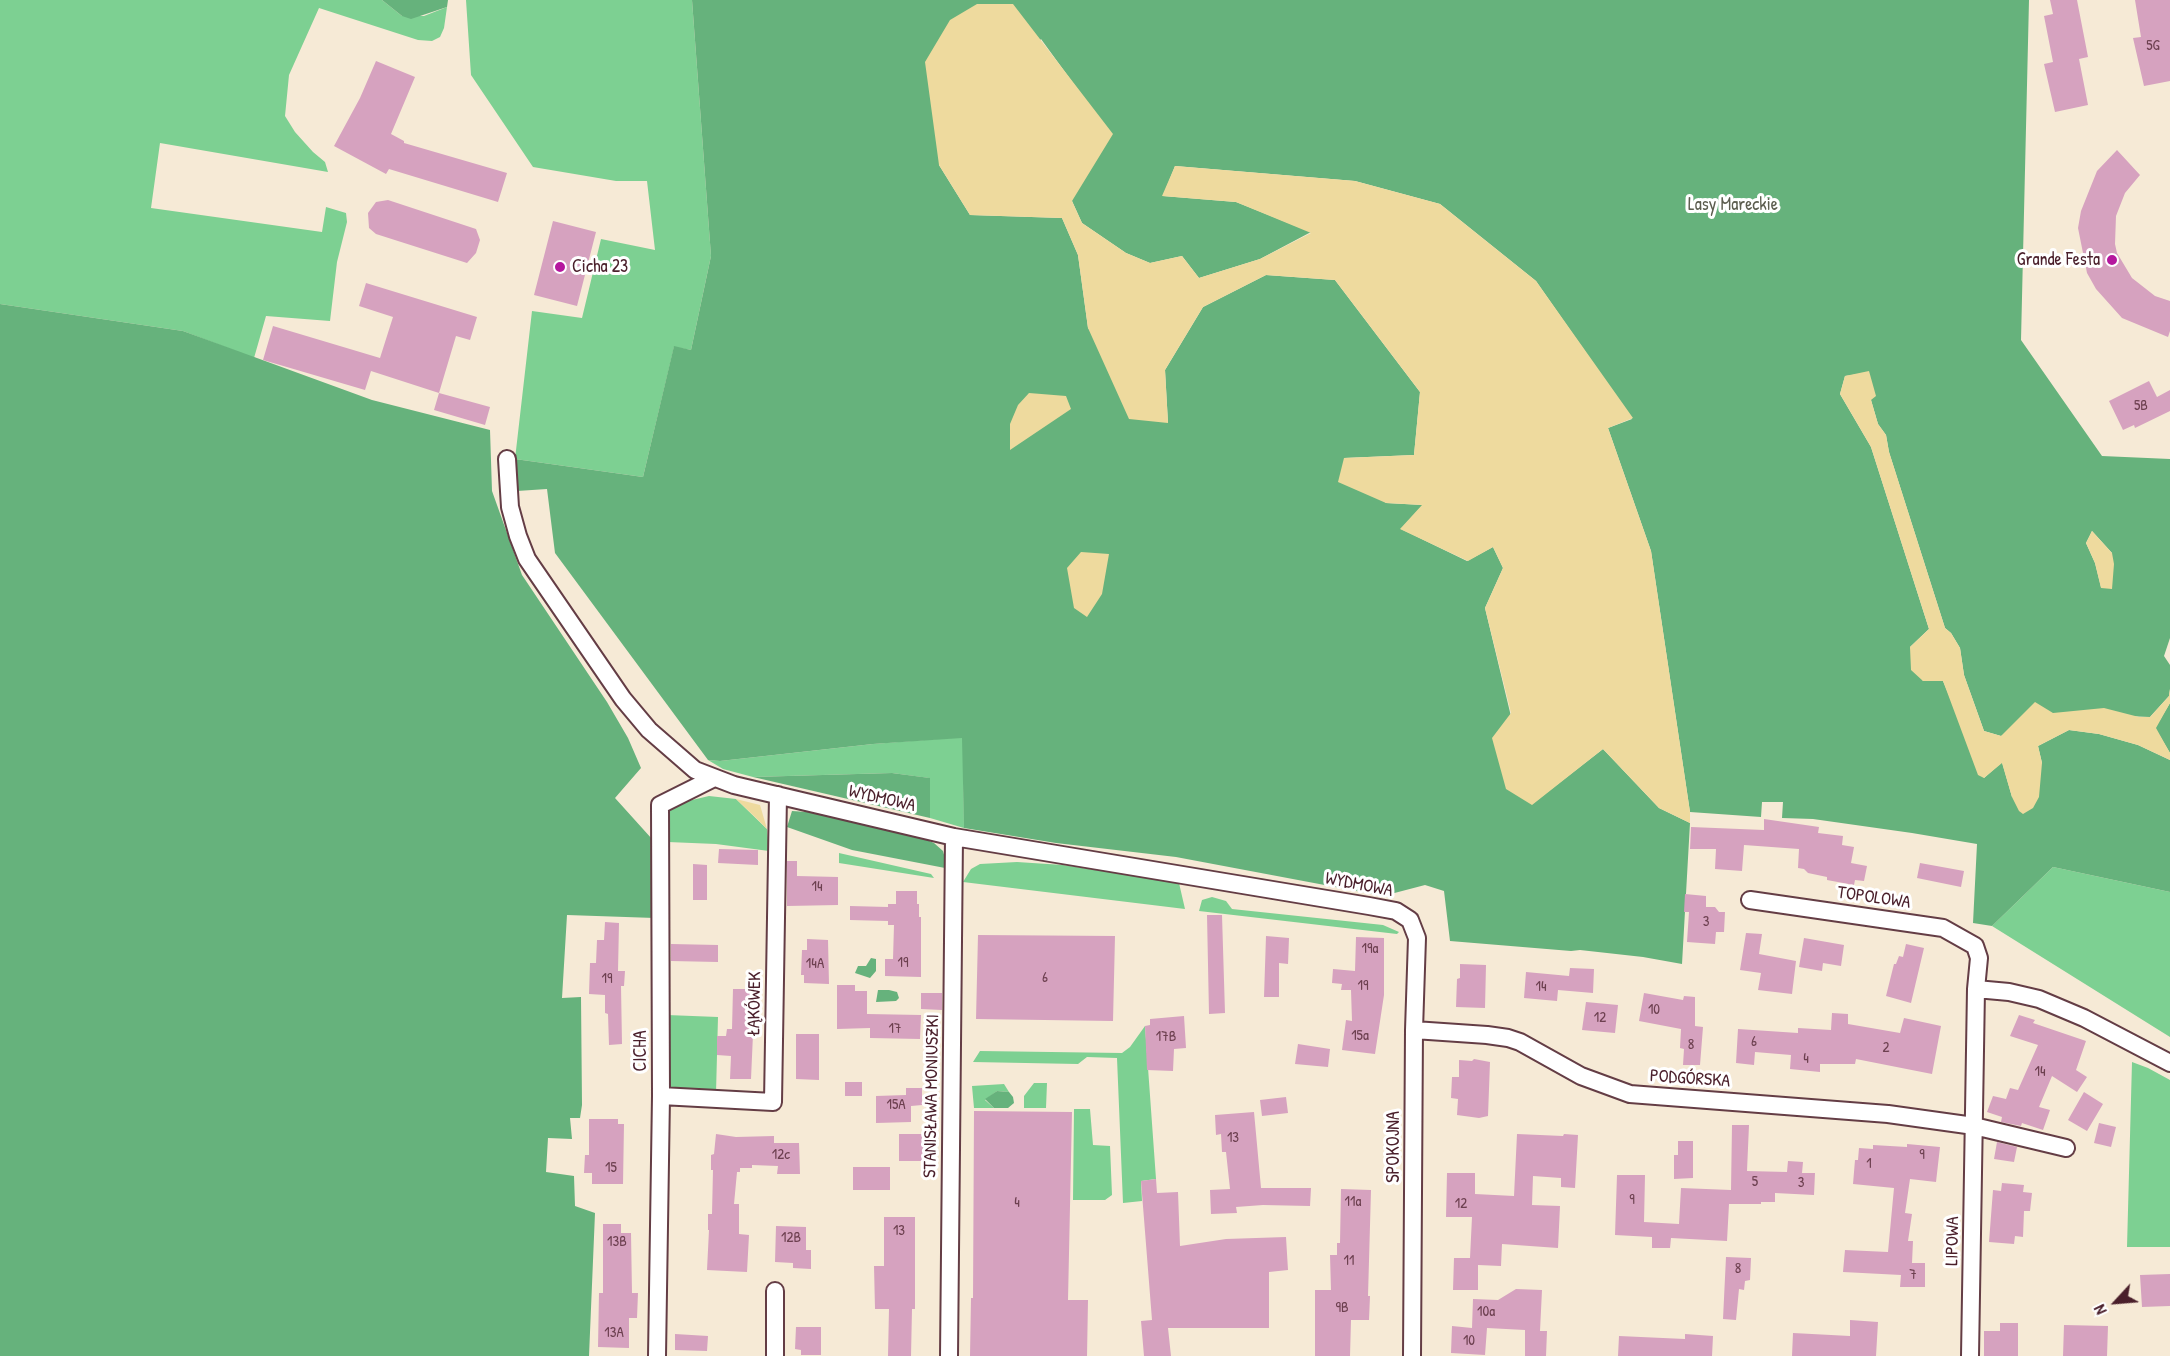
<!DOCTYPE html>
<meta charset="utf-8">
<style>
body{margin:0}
#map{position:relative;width:2170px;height:1356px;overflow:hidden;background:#f6ead6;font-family:"Patrick Hand",sans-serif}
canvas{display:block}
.north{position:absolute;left:2086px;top:1272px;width:60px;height:60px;-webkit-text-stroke:4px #fff;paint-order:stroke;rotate:244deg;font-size:16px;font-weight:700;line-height:24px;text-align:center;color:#4a1f2b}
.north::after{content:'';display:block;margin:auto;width:21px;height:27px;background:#4a1f2b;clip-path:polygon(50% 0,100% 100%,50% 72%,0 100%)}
</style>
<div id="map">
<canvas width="2170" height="1356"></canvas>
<div class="north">N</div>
</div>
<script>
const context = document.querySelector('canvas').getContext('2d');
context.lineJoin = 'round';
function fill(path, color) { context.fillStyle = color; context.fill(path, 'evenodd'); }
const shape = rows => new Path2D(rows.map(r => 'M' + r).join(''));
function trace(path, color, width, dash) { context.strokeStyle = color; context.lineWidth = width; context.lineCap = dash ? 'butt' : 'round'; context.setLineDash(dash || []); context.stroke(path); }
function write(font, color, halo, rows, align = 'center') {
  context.font = font + ' "Patrick Hand",sans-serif'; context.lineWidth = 6; context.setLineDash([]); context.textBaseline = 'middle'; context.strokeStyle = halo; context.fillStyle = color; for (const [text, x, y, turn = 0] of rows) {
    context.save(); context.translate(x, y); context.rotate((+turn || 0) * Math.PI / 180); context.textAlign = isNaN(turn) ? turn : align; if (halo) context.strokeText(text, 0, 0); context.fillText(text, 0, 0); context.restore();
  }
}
fill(shape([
 [0,0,382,0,402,16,424,16,447,7,444,28,440,37,432,41,418,40,319,8,289,75,285,116,295,132,313,152,325,162,328,172,160,143,151,208,322,232,326,207,346,213,347,222,337,262,330,321,266,316,254,358,183,331,0,304],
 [466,0,692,0,711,256,691,350,674,347,643,477,515,459,532,311,582,318,601,239,655,250,647,181,616,181,533,167,471,75],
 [963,737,964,828,930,818,929,778,892,773,753,777,723,769,708,760,720,761,873,744],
 [709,796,736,799,767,829,769,851,716,844,668,842,667,815,675,804],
 [839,853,931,874,934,878,839,863],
 [1017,862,1063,865,1179,883,1185,909,963,882,971,869,980,864],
 [2053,867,2170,892,2170,1037,1992,926],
 [1212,897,1226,901,1232,909,1383,925,1399,932,1397,934,1199,911,1202,900],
 [667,1015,718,1017,716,1093,667,1092],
 [1145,1026,1156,1179,1141,1181,1142,1201,1123,1203,1117,1058,1087,1057,1078,1064,973,1062,980,1051,1122,1053,1130,1047],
 [2132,1062,2148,1068,2170,1080,2170,1247,2127,1247],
 [1034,1083,1047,1083,1046,1108,1024,1108,1024,1096],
 [1004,1084,1009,1092,997,1091,985,1100,994,1108,974,1108,972,1086],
 [1074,1109,1090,1109,1093,1145,1110,1146,1112,1195,1105,1200,1073,1200]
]), '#7dd092');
fill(shape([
 [382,0,448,0,447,7,411,19,402,16],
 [692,0,2029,0,2021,340,2102,456,2170,459,2170,638,2164,656,2170,665,2170,689,2169,696,2150,717,2053,713,2001,736,1984,731,1964,675,1960,648,1951,633,1945,628,1889,452,1886,435,1878,424,1871,400,1859,374,1845,376,1840,394,1871,447,1929,629,1910,647,1923,681,1943,681,1984,778,2002,762,2012,797,2042,763,2038,746,2069,730,2099,734,2138,745,2170,760,2170,892,2053,867,1992,926,1973,923,1977,844,1912,833,1813,819,1782,818,1783,802,1762,802,1761,817,1690,812,1651,551,1608,428,1632,419,1536,281,1440,204,1355,181,1175,166,1163,196,1236,202,1311,232,1260,259,1199,278,1182,256,1150,263,1126,253,1082,223,1072,201,1081,94,1041,39,939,165,970,215,1062,218,1078,255,1088,328,1168,423,1165,370,1203,307,1266,275,1335,280,1420,392,1414,455,1344,458,1386,503,1423,505,1401,529,1467,561,1493,547,1503,568,1485,608,1532,804,1603,749,1659,808,1690,823,1682,964,1643,957,1580,950,1571,951,1450,941,1444,891,1425,885,1383,896,1176,857,1056,843,964,828,962,738,873,744,720,761,708,760,555,553,547,489,517,491,515,459,643,477,674,346,691,350,711,256],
 [1050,396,1066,397,1010,449],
 [2092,531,2112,553,2101,587,2095,563,2086,543],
 [0,304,183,331,372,400,490,430,492,491,522,575,607,702,628,738,641,768,615,798,652,839,655,918,567,915,562,998,581,997,582,1105,580,1118,570,1118,572,1139,548,1138,546,1172,574,1176,575,1206,595,1213,589,1356,0,1356],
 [2170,703,2170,753,2155,728],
 [892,773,930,778,930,818,753,777],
 [792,811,822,813,906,831,934,843,943,851,946,862,945,868,852,850,787,827],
 [871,958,876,959,876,971,870,978,855,973,858,966,866,966],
 [878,990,889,990,897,992,899,998,896,1001,876,1002],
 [997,1091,1009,1092,1013,1097,1014,1103,1008,1108,994,1108,985,1099]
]), '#66b27c');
fill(shape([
 [977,4,1013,4,1113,134,1072,201,1082,223,1126,253,1150,263,1182,256,1199,278,1260,259,1311,233,1236,202,1162,196,1175,166,1355,181,1440,204,1536,281,1633,418,1608,428,1651,551,1690,812,1690,823,1659,808,1603,749,1532,805,1506,789,1492,738,1511,713,1485,608,1503,568,1493,547,1468,561,1400,529,1422,505,1386,503,1338,482,1344,458,1414,455,1420,392,1335,280,1266,275,1203,307,1165,370,1168,423,1129,419,1088,328,1078,255,1062,218,970,215,939,165,925,62,950,20],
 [1869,371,1876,396,1871,400,1878,424,1886,435,1889,452,1945,628,1951,633,1960,648,1964,675,1984,731,2001,736,2035,702,2053,713,2104,708,2139,717,2150,717,2169,696,2170,689,2170,703,2156,728,2170,753,2170,760,2138,745,2099,734,2069,730,2038,746,2042,763,2039,797,2033,808,2023,814,2019,811,2012,797,2002,763,1984,778,1978,775,1943,681,1923,681,1911,670,1910,647,1929,629,1871,447,1840,394,1845,376],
 [1029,393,1066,396,1071,409,1010,450,1010,424,1018,405],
 [2092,531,2112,553,2114,564,2112,589,2101,588,2095,563,2086,543],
 [1081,552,1109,554,1102,594,1087,617,1074,608,1067,568],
 [736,799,760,805,767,829,756,818]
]), '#eeda9e');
fill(shape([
 [2050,0,2077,0,2088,57,2079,59,2088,105,2055,112,2044,64,2053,62,2044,16,2053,14],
 [2135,0,2170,0,2170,81,2144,86,2133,38,2141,37],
 [376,61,415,77,391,134,404,141,404,143,507,173,498,202,389,169,386,174,334,146,360,98],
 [2117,150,2140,175,2125,193,2116,216,2115,244,2117,253,2132,278,2155,296,2170,301,2170,331,2168,337,2122,318,2096,289,2087,273,2078,228,2081,211,2097,171],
 [388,200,476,229,480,240,476,253,467,263,376,234,369,228,368,213,376,202],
 [553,221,596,232,577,306,534,295],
 [366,283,477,317,470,340,456,336,439,393,371,371,365,390,263,360,273,326,380,358,393,317,359,306],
 [2149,381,2157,397,2170,390,2170,411,2135,428,2134,425,2123,430,2109,401],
 [439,393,490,407,485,425,434,410],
 [1764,819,1819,827,1818,833,1843,836,1842,845,1854,847,1851,863,1867,866,1864,881,1855,880,1854,885,1827,880,1827,877,1808,873,1804,869,1798,868,1799,849,1744,845,1742,871,1715,869,1716,849,1690,849,1691,827,1764,830],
 [719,849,758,850,758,865,718,863],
 [787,861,797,861,797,876,838,877,838,905,787,906],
 [1920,863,1964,871,1961,887,1917,878],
 [693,864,707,865,707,900,693,900],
 [896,891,917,891,917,904,919,904,919,917,921,917,921,977,885,976,885,959,893,959,894,925,888,925,888,921,850,920,850,906,888,907,888,904,896,904],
 [1685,894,1706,896,1706,907,1715,907,1719,912,1725,912,1724,932,1716,932,1715,944,1687,942,1689,912,1684,912],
 [1207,915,1222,915,1225,1013,1209,1014],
 [605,922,619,923,618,971,625,971,624,986,621,986,622,1044,609,1045,608,1014,605,1013,605,995,589,994,590,963,596,963,597,940,604,940],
 [1746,933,1762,934,1759,954,1796,961,1792,994,1758,990,1761,973,1740,970],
 [978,935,1115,936,1113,1021,976,1019],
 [1266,936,1289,938,1288,964,1279,963,1279,997,1264,997],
 [1356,937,1384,938,1384,995,1375,1054,1342,1050,1346,1020,1352,1021,1351,990,1341,990,1342,984,1332,983,1333,969,1355,971],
 [1804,938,1844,945,1841,966,1823,963,1822,971,1799,967],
 [807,939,828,940,829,984,804,983,804,975,801,975,802,950,807,950],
 [671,944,718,945,718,962,671,961],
 [1906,944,1924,948,1911,1003,1886,996,1894,964,1896,964,1899,956,1903,957],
 [1460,964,1486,965,1485,1008,1456,1007,1457,979,1460,978],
 [1570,968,1594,969,1593,993,1558,990,1557,1001,1524,998,1526,972,1569,976],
 [837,985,855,985,855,991,867,991,867,1014,921,1015,920,1039,870,1038,870,1028,837,1029],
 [733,989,755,989,751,1079,730,1079,731,1056,717,1055,717,1036,726,1036,727,1029,732,1029],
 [921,993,942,993,942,1010,921,1009],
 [1644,993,1683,1000,1684,996,1695,997,1695,1026,1703,1027,1700,1065,1683,1065,1684,1049,1680,1048,1681,1029,1639,1021],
 [1586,1002,1618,1005,1615,1033,1582,1030],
 [1832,1013,1848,1014,1848,1024,1900,1033,1904,1018,1941,1026,1932,1074,1856,1059,1855,1064,1820,1064,1820,1072,1790,1069,1791,1055,1755,1052,1754,1065,1736,1063,1738,1029,1798,1033,1798,1028,1831,1030],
 [2019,1015,2035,1020,2033,1023,2086,1041,2076,1070,2087,1077,2077,1092,2052,1076,2039,1107,2050,1110,2043,1130,2022,1123,2021,1126,2001,1122,2002,1117,1987,1112,1993,1096,2006,1099,2010,1088,2018,1090,2038,1045,2010,1036],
 [1184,1016,1186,1048,1174,1049,1173,1071,1147,1070,1145,1026,1150,1025,1150,1019],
 [796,1034,819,1034,819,1080,796,1079],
 [1298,1044,1330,1049,1328,1067,1295,1064],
 [1474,1059,1490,1062,1488,1116,1479,1118,1457,1115,1458,1099,1451,1098,1452,1077,1459,1077,1459,1060,1472,1061],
 [845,1082,862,1082,862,1096,845,1096],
 [906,1088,922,1088,922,1105,911,1106,911,1122,876,1123,876,1096,906,1095],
 [2084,1092,2103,1104,2087,1131,2068,1120],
 [1286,1097,1288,1113,1262,1116,1260,1100],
 [974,1111,1072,1112,1068,1300,1088,1300,1087,1356,970,1356,971,1298,973,1298],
 [1254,1112,1261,1188,1311,1188,1310,1206,1263,1205,1236,1207,1237,1213,1211,1214,1210,1190,1230,1189,1226,1152,1222,1152,1221,1134,1216,1135,1215,1115],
 [589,1119,618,1119,618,1124,624,1124,623,1184,592,1184,592,1173,584,1173,585,1155,589,1155],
 [2099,1123,2116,1127,2111,1147,2094,1143],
 [1732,1125,1749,1125,1747,1171,1787,1172,1788,1161,1803,1162,1802,1173,1815,1173,1814,1195,1775,1193,1775,1202,1761,1202,1761,1204,1729,1204,1727,1241,1671,1238,1670,1248,1652,1248,1652,1237,1615,1235,1617,1175,1645,1175,1644,1222,1679,1224,1681,1188,1731,1190],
 [716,1134,736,1137,774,1136,774,1143,799,1143,800,1174,777,1174,778,1166,752,1165,752,1168,740,1168,740,1172,737,1172,734,1204,739,1204,739,1234,749,1235,747,1272,707,1270,709,1230,708,1230,708,1214,712,1214,713,1170,711,1170,711,1155,714,1154],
 [899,1134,927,1134,927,1161,899,1161],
 [1517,1134,1563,1136,1564,1134,1578,1135,1575,1188,1561,1187,1561,1178,1533,1176,1532,1205,1560,1206,1558,1248,1502,1244,1501,1266,1478,1265,1478,1290,1453,1290,1454,1258,1470,1258,1472,1217,1446,1217,1447,1173,1475,1173,1475,1194,1514,1196],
 [1678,1141,1693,1141,1693,1178,1674,1179,1674,1155,1678,1155],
 [1997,1142,2017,1147,2014,1162,1994,1159],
 [1907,1144,1940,1147,1936,1182,1910,1179,1905,1213,1912,1214,1908,1241,1913,1241,1912,1263,1925,1263,1925,1287,1900,1287,1901,1275,1843,1272,1845,1250,1888,1252,1894,1188,1853,1184,1855,1160,1858,1160,1859,1148,1873,1149,1873,1145,1907,1147],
 [853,1167,890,1167,890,1190,853,1190],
 [1156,1179,1157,1193,1178,1192,1180,1246,1226,1239,1286,1237,1288,1270,1269,1272,1269,1328,1168,1328,1171,1356,1144,1356,1141,1321,1152,1320,1141,1181],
 [2002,1183,2024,1185,2023,1192,2032,1193,2030,1211,2024,1211,2023,1237,2015,1236,2014,1244,1989,1242,1993,1190,2001,1191],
 [1341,1189,1371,1190,1368,1296,1370,1296,1369,1320,1351,1320,1350,1356,1315,1356,1315,1290,1331,1290,1330,1255,1337,1255,1337,1243,1340,1243],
 [884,1217,915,1217,915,1309,912,1309,911,1356,888,1356,889,1309,875,1309,874,1266,884,1266],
 [603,1224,621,1224,621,1233,631,1233,632,1293,638,1293,637,1318,629,1318,629,1348,598,1347,599,1293,603,1293],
 [776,1226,806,1227,806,1250,811,1250,811,1269,793,1268,793,1263,775,1262],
 [1726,1257,1751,1258,1750,1280,1745,1281,1744,1290,1739,1289,1736,1320,1723,1319],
 [2170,1274,2170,1306,2142,1307,2140,1275],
 [1516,1289,1542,1290,1540,1331,1547,1331,1546,1356,1525,1356,1525,1330,1487,1328,1485,1355,1451,1353,1452,1326,1472,1328,1473,1299,1498,1300],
 [1850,1320,1878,1322,1876,1356,1792,1356,1793,1333,1850,1336],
 [2000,1323,2018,1323,2018,1356,1984,1356,1984,1331,2000,1331],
 [2064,1325,2108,1326,2107,1356,2063,1356],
 [796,1327,821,1327,821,1355,801,1355,801,1350,795,1349],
 [675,1334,708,1336,707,1351,675,1350],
 [1685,1334,1713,1336,1712,1356,1618,1356,1619,1336,1685,1339]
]), '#d6a2bf');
const street = shape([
 [507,459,510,507,518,536,527,559,623,699,649,730,695,770,734,785,954,837,1369,906,1396,911,1410,920,1417,938,1414,1030,1412,1356],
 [1750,900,1943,928,1975,946,1979,958,1976,989,1970,1356],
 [1976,989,2009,992,2039,999,2084,1018,2170,1063],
 [1414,1030,1487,1035,1508,1038,1520,1042,1581,1076,1630,1094,1888,1114,1974,1126,2066,1148],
 [661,1096,773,1102,778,795],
 [657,1356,661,1096,660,805,714,778],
 [775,1356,775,1291],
 [949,1356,954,837]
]);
trace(street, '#643d45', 20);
trace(street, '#fff', 16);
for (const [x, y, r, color] of [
 [2112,260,6,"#b5179e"],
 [560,267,6,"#b5179e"]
]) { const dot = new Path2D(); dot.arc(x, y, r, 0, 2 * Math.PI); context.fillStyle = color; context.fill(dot); trace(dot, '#fff', 2); }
write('15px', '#6d4050', null, [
 ["5G",2153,46],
 ["5B",2141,406],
 ["14",817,887],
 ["3",1706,922],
 ["19a",1370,949],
 ["19",903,963],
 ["14A",815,964],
 ["6",1045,978],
 ["19",607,979],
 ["19",1363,986],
 ["14",1541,987],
 ["10",1654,1010],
 ["12",1600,1018],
 ["17",895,1029],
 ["15a",1360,1036],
 ["17B",1166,1037],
 ["6",1754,1042],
 ["8",1691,1045],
 ["2",1886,1048],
 ["4",1806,1059],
 ["14",2040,1072],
 ["15A",896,1105],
 ["13",1233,1138],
 ["12c",781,1155],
 ["9",1922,1155],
 ["1",1869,1164],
 ["15",611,1168],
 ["5",1755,1182],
 ["3",1801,1183],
 ["9",1632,1200],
 ["11a",1353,1202],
 ["4",1017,1203],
 ["12",1461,1204],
 ["13",899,1231],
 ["12B",791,1238],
 ["13B",617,1242],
 ["11",1349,1261],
 ["8",1738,1269],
 ["7",1913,1275],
 ["9B",1342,1308],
 ["10a",1486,1312],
 ["13A",614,1333],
 ["10",1469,1341]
]);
write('18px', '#5c5d4f', '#fff', [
 ["Lasy Mareckie",1733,205]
]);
write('18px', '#4a1f2b', '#fff', [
 ["Grande Festa",2100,260],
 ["Cicha 23",572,267,"left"]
], 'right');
write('18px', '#4a1f2b', '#fff', [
 ["WYDMOWA",882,799,13],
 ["WYDMOWA",1359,885,11],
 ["TOPOLOWA",1874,898,8],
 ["ŁĄKÓWEK",755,1004,-89],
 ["CICHA",641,1051,-90],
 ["PODGÓRSKA",1690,1079,4],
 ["STANISŁAWA MONIUSZKI",932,1096,-89],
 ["SPOKOJNA",1394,1147,-90],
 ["LIPOWA",1953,1241,-89]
]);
</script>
